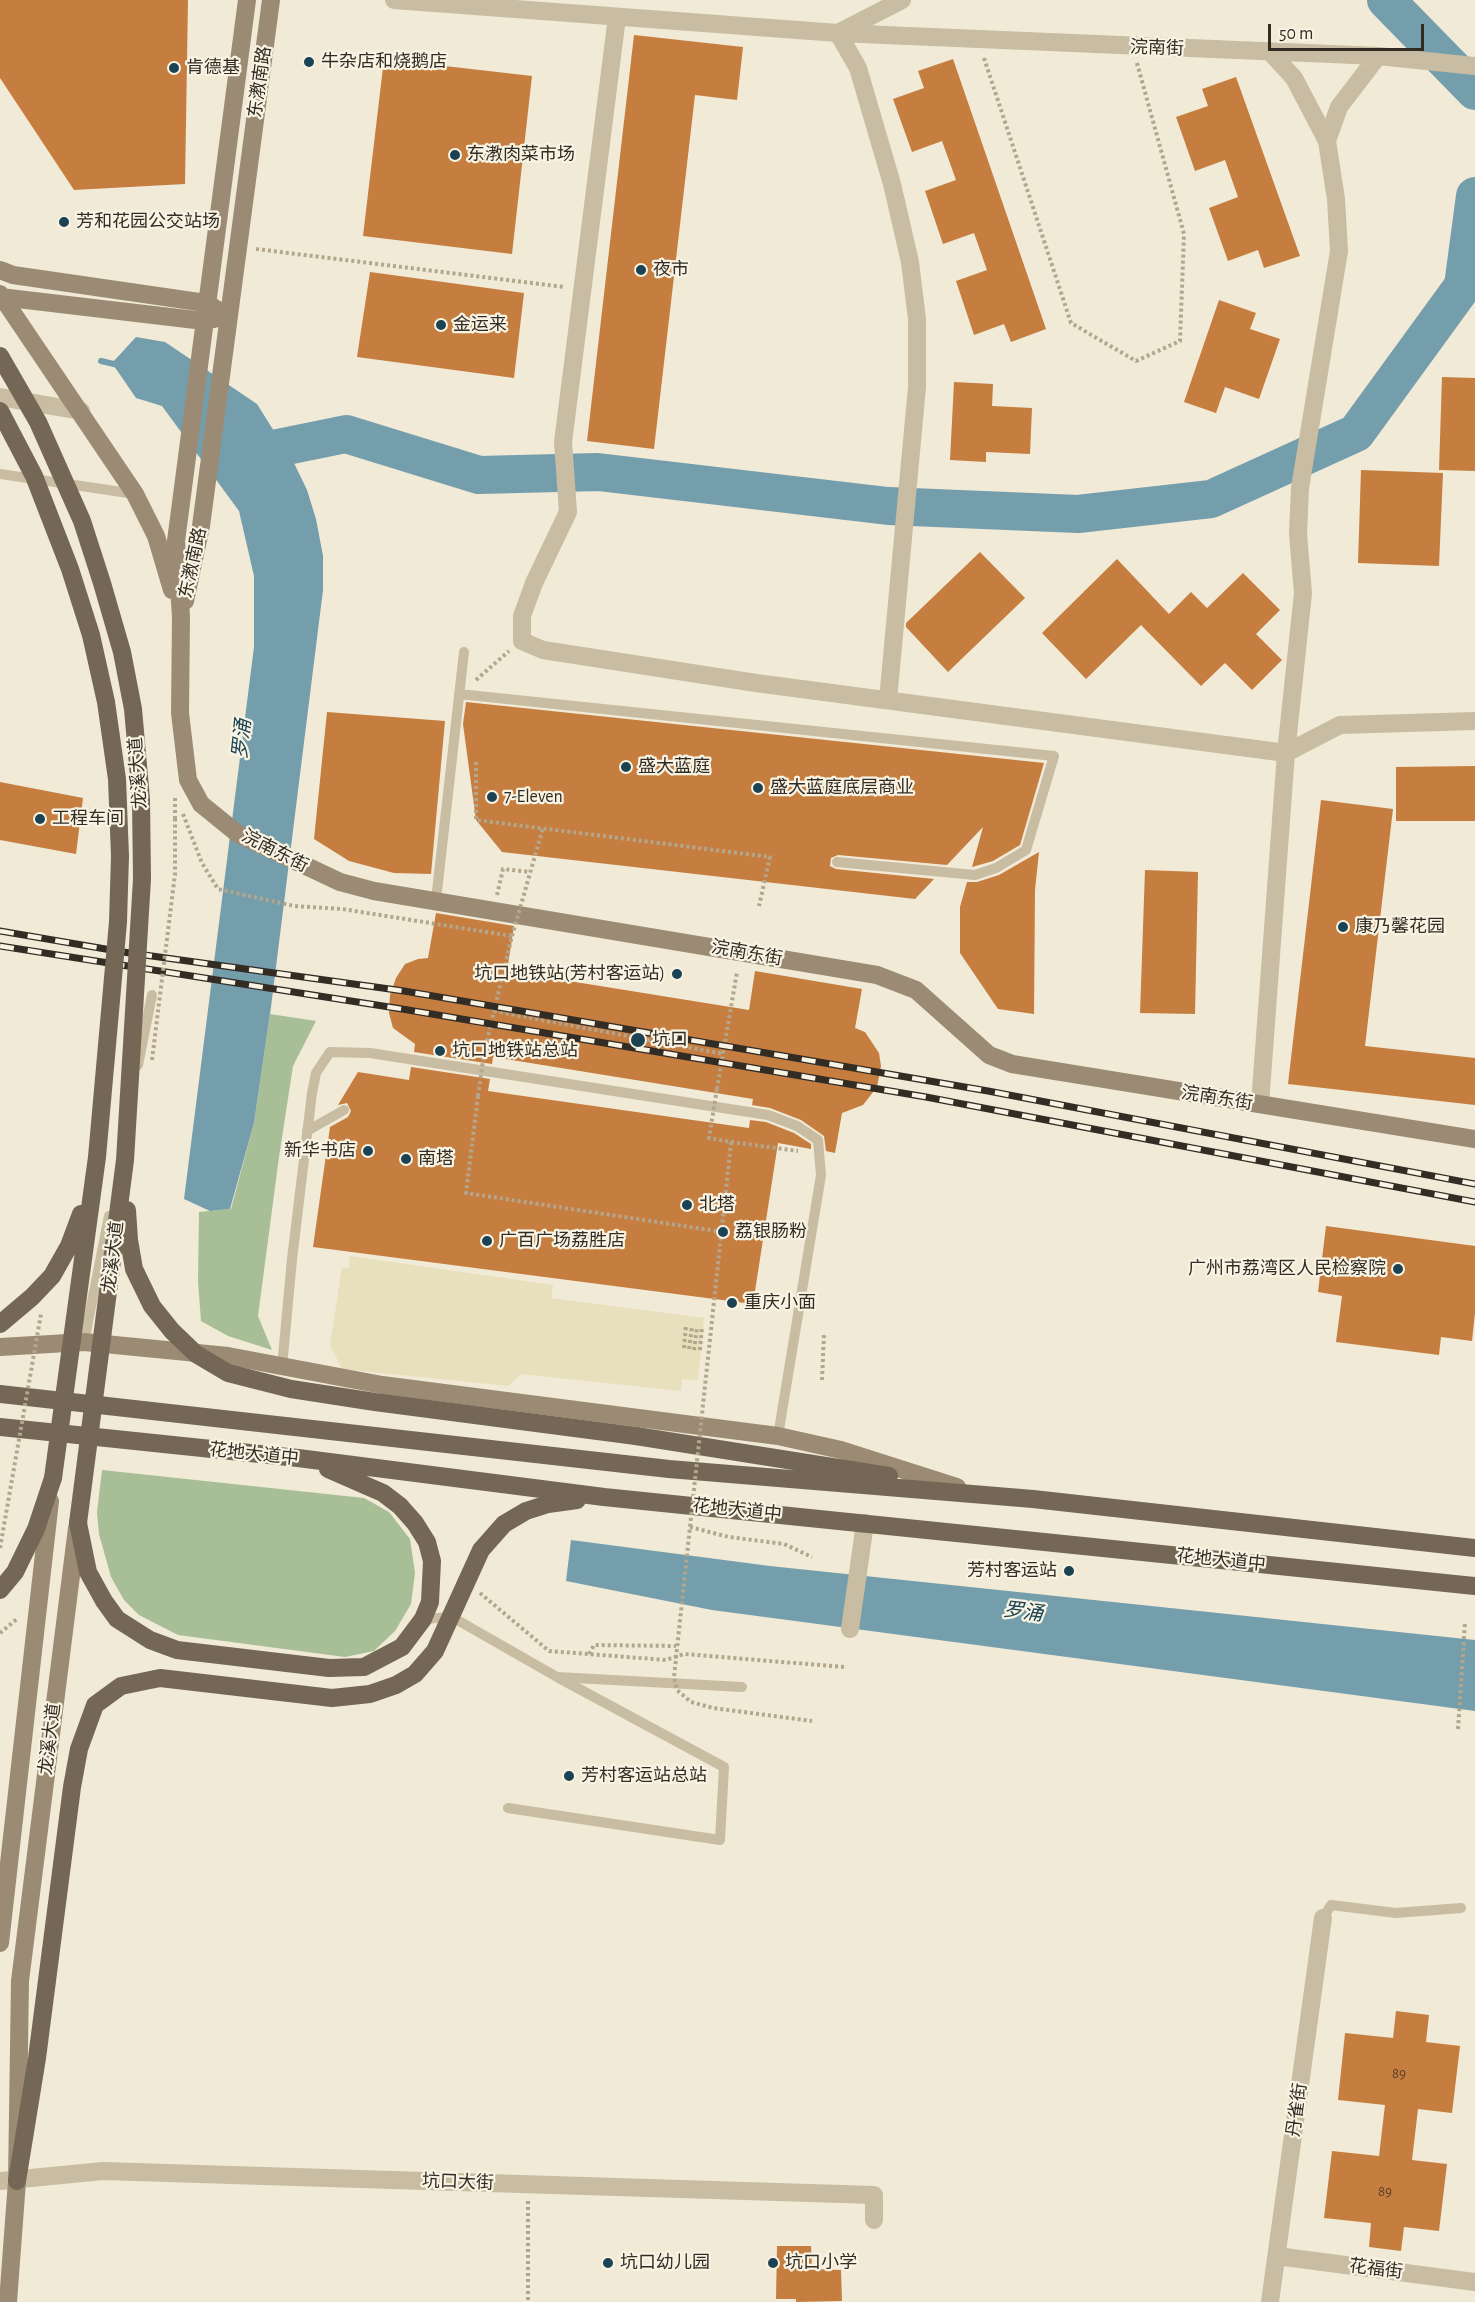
<!DOCTYPE html>
<meta charset="utf-8">
<style>
body{margin:0}
#map{position:relative;width:1475px;height:2302px;overflow:hidden;background:#f0ead6;font-family:"Alegreya Sans",sans-serif}
canvas{display:block}
.scale{position:absolute;left:1268px;top:24px;width:156px;height:27px;box-sizing:border-box;border:3px solid #322c25;border-top:0;padding-left:8px;font-size:18px;line-height:21px;white-space:nowrap;color:#322c25;-webkit-text-stroke:4px #f8f3e2;paint-order:stroke}
</style>
<div id="map">
<canvas width="1475" height="2302"></canvas>
<div class="scale">50 m</div>
</div>
<script>
const context = document.querySelector('canvas').getContext('2d');
context.lineJoin = 'round';
function fill(path, color) { context.fillStyle = color; context.fill(path, 'evenodd'); }
const shape = rows => new Path2D(rows.map(r => 'M' + r).join(''));
function trace(path, color, width, dash) { context.strokeStyle = color; context.lineWidth = width; context.lineCap = dash ? 'butt' : 'round'; context.setLineDash(dash || []); context.stroke(path); }
function write(font, color, halo, rows, align = 'center') {
  context.font = font + ' "Alegreya Sans","Noto Sans SC",sans-serif'; context.lineWidth = 4.5; context.setLineDash([]); context.textBaseline = 'middle'; context.strokeStyle = halo; context.fillStyle = color; for (const [text, x, y, turn = 0] of rows) {
    context.save(); context.translate(x, y); context.rotate((+turn || 0) * Math.PI / 180); context.textAlign = isNaN(turn) ? turn : align; if (halo) context.strokeText(text, 0, 0); context.fillText(text, 0, 0); context.restore();
  }
}
fill(shape([
 [270,1014,316,1021,293,1066,279,1157,258,1316,272,1350,228,1336,201,1321,198,1281,199,1212,231,1209,254,1123],
 [102,1470,364,1498,389,1512,410,1539,415,1573,411,1604,395,1631,374,1651,345,1657,178,1635,139,1615,124,1600,111,1577,99,1534,97,1512]
]), '#a8be96');
fill(shape([
 [350,1256,553,1285,551,1298,704,1318,698,1380,682,1379,681,1391,521,1374,508,1386,342,1369,330,1345,342,1267,349,1268]
]), '#e8dfbc');
fill(shape([
 [136,337,165,342,257,404,294,463,307,490,316,519,323,556,323,590,271,1007,254,1123,230,1209,210,1211,184,1199,254,647,254,576,239,511,162,406,136,398,112,363],
 [571,1540,770,1566,1475,1640,1475,1711,712,1610,566,1581]
]), '#759ead');
trace(shape([
 [101,361,118,365]
]), '#759ead', 6);
trace(shape([
 [1386,0,1475,91],
 [248,454,346,434,479,475,598,472,888,506,1078,514,1211,499,1356,433,1463,286,1475,196]
]), '#759ead', 38);
fill(shape([
 [0,0,188,0,185,184,74,190,0,78],
 [634,35,743,47,737,100,695,95,654,449,587,441],
 [384,59,532,76,512,254,363,236],
 [953,59,1046,329,1011,342,1004,324,974,335,956,281,987,270,974,233,943,244,925,191,956,180,942,141,912,152,893,99,924,88,918,71],
 [1236,77,1300,256,1264,268,1258,250,1228,261,1209,208,1238,197,1225,160,1195,171,1176,117,1208,106,1202,89],
 [370,272,524,293,514,378,357,357],
 [1219,300,1256,313,1250,329,1280,339,1259,399,1225,387,1216,413,1184,402],
 [1442,377,1475,378,1475,471,1439,470],
 [954,382,993,384,992,406,1032,408,1030,454,986,452,986,462,950,460],
 [1361,470,1443,473,1439,566,1358,563],
 [980,552,1025,598,948,672,906,627,906,623],
 [1117,559,1169,614,1191,592,1207,608,1243,573,1280,610,1256,634,1282,660,1252,690,1225,663,1201,686,1141,625,1086,679,1042,633],
 [466,702,1044,763,1020,845,993,861,972,867,983,827,947,865,838,855,831,858,830,866,836,869,934,879,915,899,502,852,476,820,463,724],
 [327,712,445,721,431,874,394,873,349,861,314,839],
 [1475,766,1475,821,1396,821,1396,767],
 [0,782,83,798,76,854,0,840],
 [1321,800,1393,809,1365,1046,1475,1058,1475,1105,1288,1084],
 [1039,852,1035,890,1034,1014,998,1009,960,953,960,907,967,882,977,882,999,875],
 [1145,870,1198,872,1195,1014,1140,1013],
 [436,913,514,926,507,971,749,1010,755,971,862,989,855,1028,865,1032,879,1053,881,1066,877,1087,863,1105,842,1113,835,1153,826,1151,824,1136,801,1120,770,1108,752,1105,753,1099,493,1057,492,1064,414,1052,415,1044,393,1028,389,1013,390,995,396,978,405,964,418,959,428,958],
 [411,1067,490,1079,488,1091,749,1128,750,1120,766,1122,794,1133,811,1144,811,1149,778,1143,753,1304,313,1247,330,1127,348,1117,351,1111,347,1103,338,1105,358,1072,409,1080],
 [1326,1226,1475,1246,1475,1313,1472,1341,1441,1337,1439,1355,1336,1342,1342,1296,1318,1292],
 [1396,2011,1429,2015,1426,2042,1460,2046,1452,2113,1418,2109,1412,2160,1447,2164,1439,2231,1404,2227,1401,2251,1369,2247,1371,2223,1324,2218,1332,2151,1379,2156,1385,2105,1338,2100,1345,2033,1393,2038],
 [777,2246,811,2246,812,2269,841,2270,842,2301,796,2302,796,2299,776,2299]
]), '#c57e3f');
trace(shape([
 [984,58,1071,323,1136,361,1180,341,1184,234,1137,63],
 [256,249,564,287],
 [476,680,509,651],
 [476,762,476,820,770,857,759,906],
 [183,814,202,863,218,889,294,906,342,909,512,936,484,1053],
 [175,819,175,798],
 [497,895,503,869,530,872],
 [494,1011,724,1054],
 [717,1089,737,972],
 [478,1096,466,1193,723,1232],
 [731,1142,798,1151],
 [684,1348,686,1325],
 [689,1349,692,1326],
 [694,1350,697,1327],
 [700,1350,702,1327],
 [822,1380,824,1334],
 [690,1527,729,1537,784,1544,812,1557],
 [480,1593,549,1651,666,1660,684,1654,844,1667],
 [0,1633,17,1619],
 [589,1654,594,1645,676,1646],
 [1458,1729,1465,1623],
 [528,2201,528,2302]
]), '#b3a68d', 4, [3, 3]);
trace(shape([
 [0,474,135,494],
 [459,694,1054,756,1026,850,996,868,975,875,837,862],
 [436,900,464,652],
 [138,1065,152,995],
 [307,1131,344,1110],
 [84,1342,109,1216],
 [282,1367,292,1259,312,1093,316,1073,330,1052,370,1053,768,1115,797,1126,818,1140,821,1175,778,1436],
 [423,1619,452,1617,557,1677,742,1687],
 [508,1808,720,1840,724,1767,557,1677],
 [1323,1918,1331,1905,1396,1913,1461,1908]
]), '#c8bca2', 10);
trace(shape([
 [394,0,838,33,902,0],
 [617,17,563,442,568,512,534,583,522,616,522,641,543,650,756,683,1286,753,1340,725,1475,721],
 [838,33,858,68,892,184,910,262,917,319,917,387,888,700],
 [838,33,1378,56,1475,66],
 [1327,141,1339,107,1378,56],
 [0,397,81,411],
 [1260,1104,1286,753,1303,593,1298,534,1300,488,1339,251,1336,199,1327,141,1294,78,1269,51],
 [850,1629,865,1523],
 [0,2181,103,2171,874,2195,874,2220],
 [1277,2256,1475,2282],
 [1270,2302,1323,1918]
]), '#c8bca2', 18);
trace(shape([
 [247,0,176,541,181,617,180,713,188,780,201,804,238,834,340,882,374,891,877,975,916,990,989,1055,1012,1064,1475,1139],
 [0,270,13,275,206,303,216,309],
 [0,294,135,494,156,536,172,590],
 [0,297,204,321,214,319],
 [185,601,201,526,271,0],
 [0,1347,84,1342,228,1356,382,1385,778,1436,841,1450,957,1487],
 [0,1943,50,1501],
 [8,2302,17,2181,20,1981,77,1528]
]), '#9b8b74', 18);
trace(shape([
 [0,1394,669,1469,1033,1499,1475,1548],
 [0,1427,298,1458,604,1497,1475,1586],
 [636,1436,889,1476],
 [78,1523,88,1572,104,1601,117,1619,150,1640,177,1650,329,1668,364,1667,402,1647,423,1619,430,1602,432,1561,427,1542,415,1523,400,1506,383,1493,328,1469],
 [0,1590,15,1572,36,1529,53,1478],
 [17,2181,37,2058,72,1787,79,1749,95,1705,121,1686,160,1678,332,1698,370,1694,396,1685,415,1674,435,1651,481,1550,504,1524,526,1511,548,1504,577,1500]
]), '#746755', 18);
const rail = shape([
 [0,931,123,952,404,991,988,1091,1475,1184],
 [0,946,402,1009,926,1097,1475,1202]
]);
trace(rail, '#322c25', 7);
trace(rail, '#f8f3e2', 4.5, [14]);
trace(shape([
 [512,936,543,828],
 [152,1060,175,874,175,819],
 [717,1089,709,1138,731,1142,674,1677,677,1690,691,1702,713,1708,812,1721],
 [478,1096,484,1053],
 [0,1548,41,1314]
]), '#b3a68d', 4, [3, 3]);
trace(shape([
 [0,356,38,422,82,521,102,583,122,652,133,709,141,799,142,879,125,1160,78,1523],
 [0,411,34,476,70,569,91,635,106,702,117,779,120,856,118,922,97,1157,53,1478],
 [127,1210,129,1240,134,1269,152,1306,172,1331,196,1354,228,1373,291,1389,375,1402,636,1436],
 [0,1324,32,1297,52,1276,69,1246,81,1214]
]), '#746755', 18);
for (const [x, y, r, color] of [
 [309,62,6,"#1b4353"],
 [174,68,6,"#1b4353"],
 [455,155,6,"#1b4353"],
 [64,222,6,"#1b4353"],
 [641,270,6,"#1b4353"],
 [441,325,6,"#1b4353"],
 [626,767,6,"#1b4353"],
 [758,788,6,"#1b4353"],
 [492,797,6,"#1b4353"],
 [40,819,6,"#1b4353"],
 [1343,927,6,"#1b4353"],
 [677,974,6,"#1b4353"],
 [638,1040,8,"#1b4353"],
 [440,1051,6,"#1b4353"],
 [368,1151,6,"#1b4353"],
 [406,1159,6,"#1b4353"],
 [687,1205,6,"#1b4353"],
 [723,1232,6,"#1b4353"],
 [487,1241,6,"#1b4353"],
 [1398,1269,6,"#1b4353"],
 [732,1303,6,"#1b4353"],
 [1069,1571,6,"#1b4353"],
 [569,1776,6,"#1b4353"],
 [608,2263,6,"#1b4353"],
 [773,2263,6,"#1b4353"]
]) { const dot = new Path2D(); dot.arc(x, y, r, 0, 2 * Math.PI); context.fillStyle = color; context.fill(dot); trace(dot, '#f8f3e2', 2); }
write('15px', '#57402c', null, [
 ["89",1399,2073],
 ["89",1385,2191]
]);
write('18px', '#322c25', '#f8f3e2', [
 ["浣南街",1157,48,2],
 ["东漖南路",260,82,-82],
 ["东漖南路",193,563,-78],
 ["龙溪大道",138,773,-94],
 ["浣南东街",275,851,27],
 ["浣南东街",747,953,10],
 ["浣南东街",1217,1098,9],
 ["龙溪大道",113,1257,-83],
 ["花地大道中",254,1454,6],
 ["花地大道中",737,1510,6],
 ["花地大道中",1221,1560,6],
 ["龙溪大道",50,1739,-83],
 ["丹雀街",1297,2110,-82],
 ["坑口大街",458,2182,2],
 ["花福街",1376,2269,7]
]);
write('18px', '#322c25', '#f8f3e2', [
 ["牛杂店和烧鹅店",321,62],
 ["肯德基",186,68],
 ["东漖肉菜市场",467,155],
 ["芳和花园公交站场",76,222],
 ["夜市",653,270],
 ["金运来",453,325],
 ["盛大蓝庭",638,767],
 ["盛大蓝庭底层商业",770,788],
 ["7-Eleven",504,797],
 ["工程车间",52,819],
 ["康乃馨花园",1355,927],
 ["坑口地铁站(芳村客运站)",665,974,"right"],
 ["坑口",652,1040],
 ["坑口地铁站总站",452,1051],
 ["新华书店",356,1151,"right"],
 ["南塔",418,1159],
 ["北塔",699,1205],
 ["荔银肠粉",735,1232],
 ["广百广场荔胜店",499,1241],
 ["广州市荔湾区人民检察院",1386,1269,"right"],
 ["重庆小面",744,1303],
 ["芳村客运站",1057,1571,"right"],
 ["芳村客运站总站",581,1776],
 ["坑口幼儿园",620,2263],
 ["坑口小学",785,2263]
], 'left');
write('italic 20px', '#1b4353', '#f8f3e2', [
 ["罗涌",242,739,-84],
 ["罗涌",1023,1612,7]
]);
</script>
